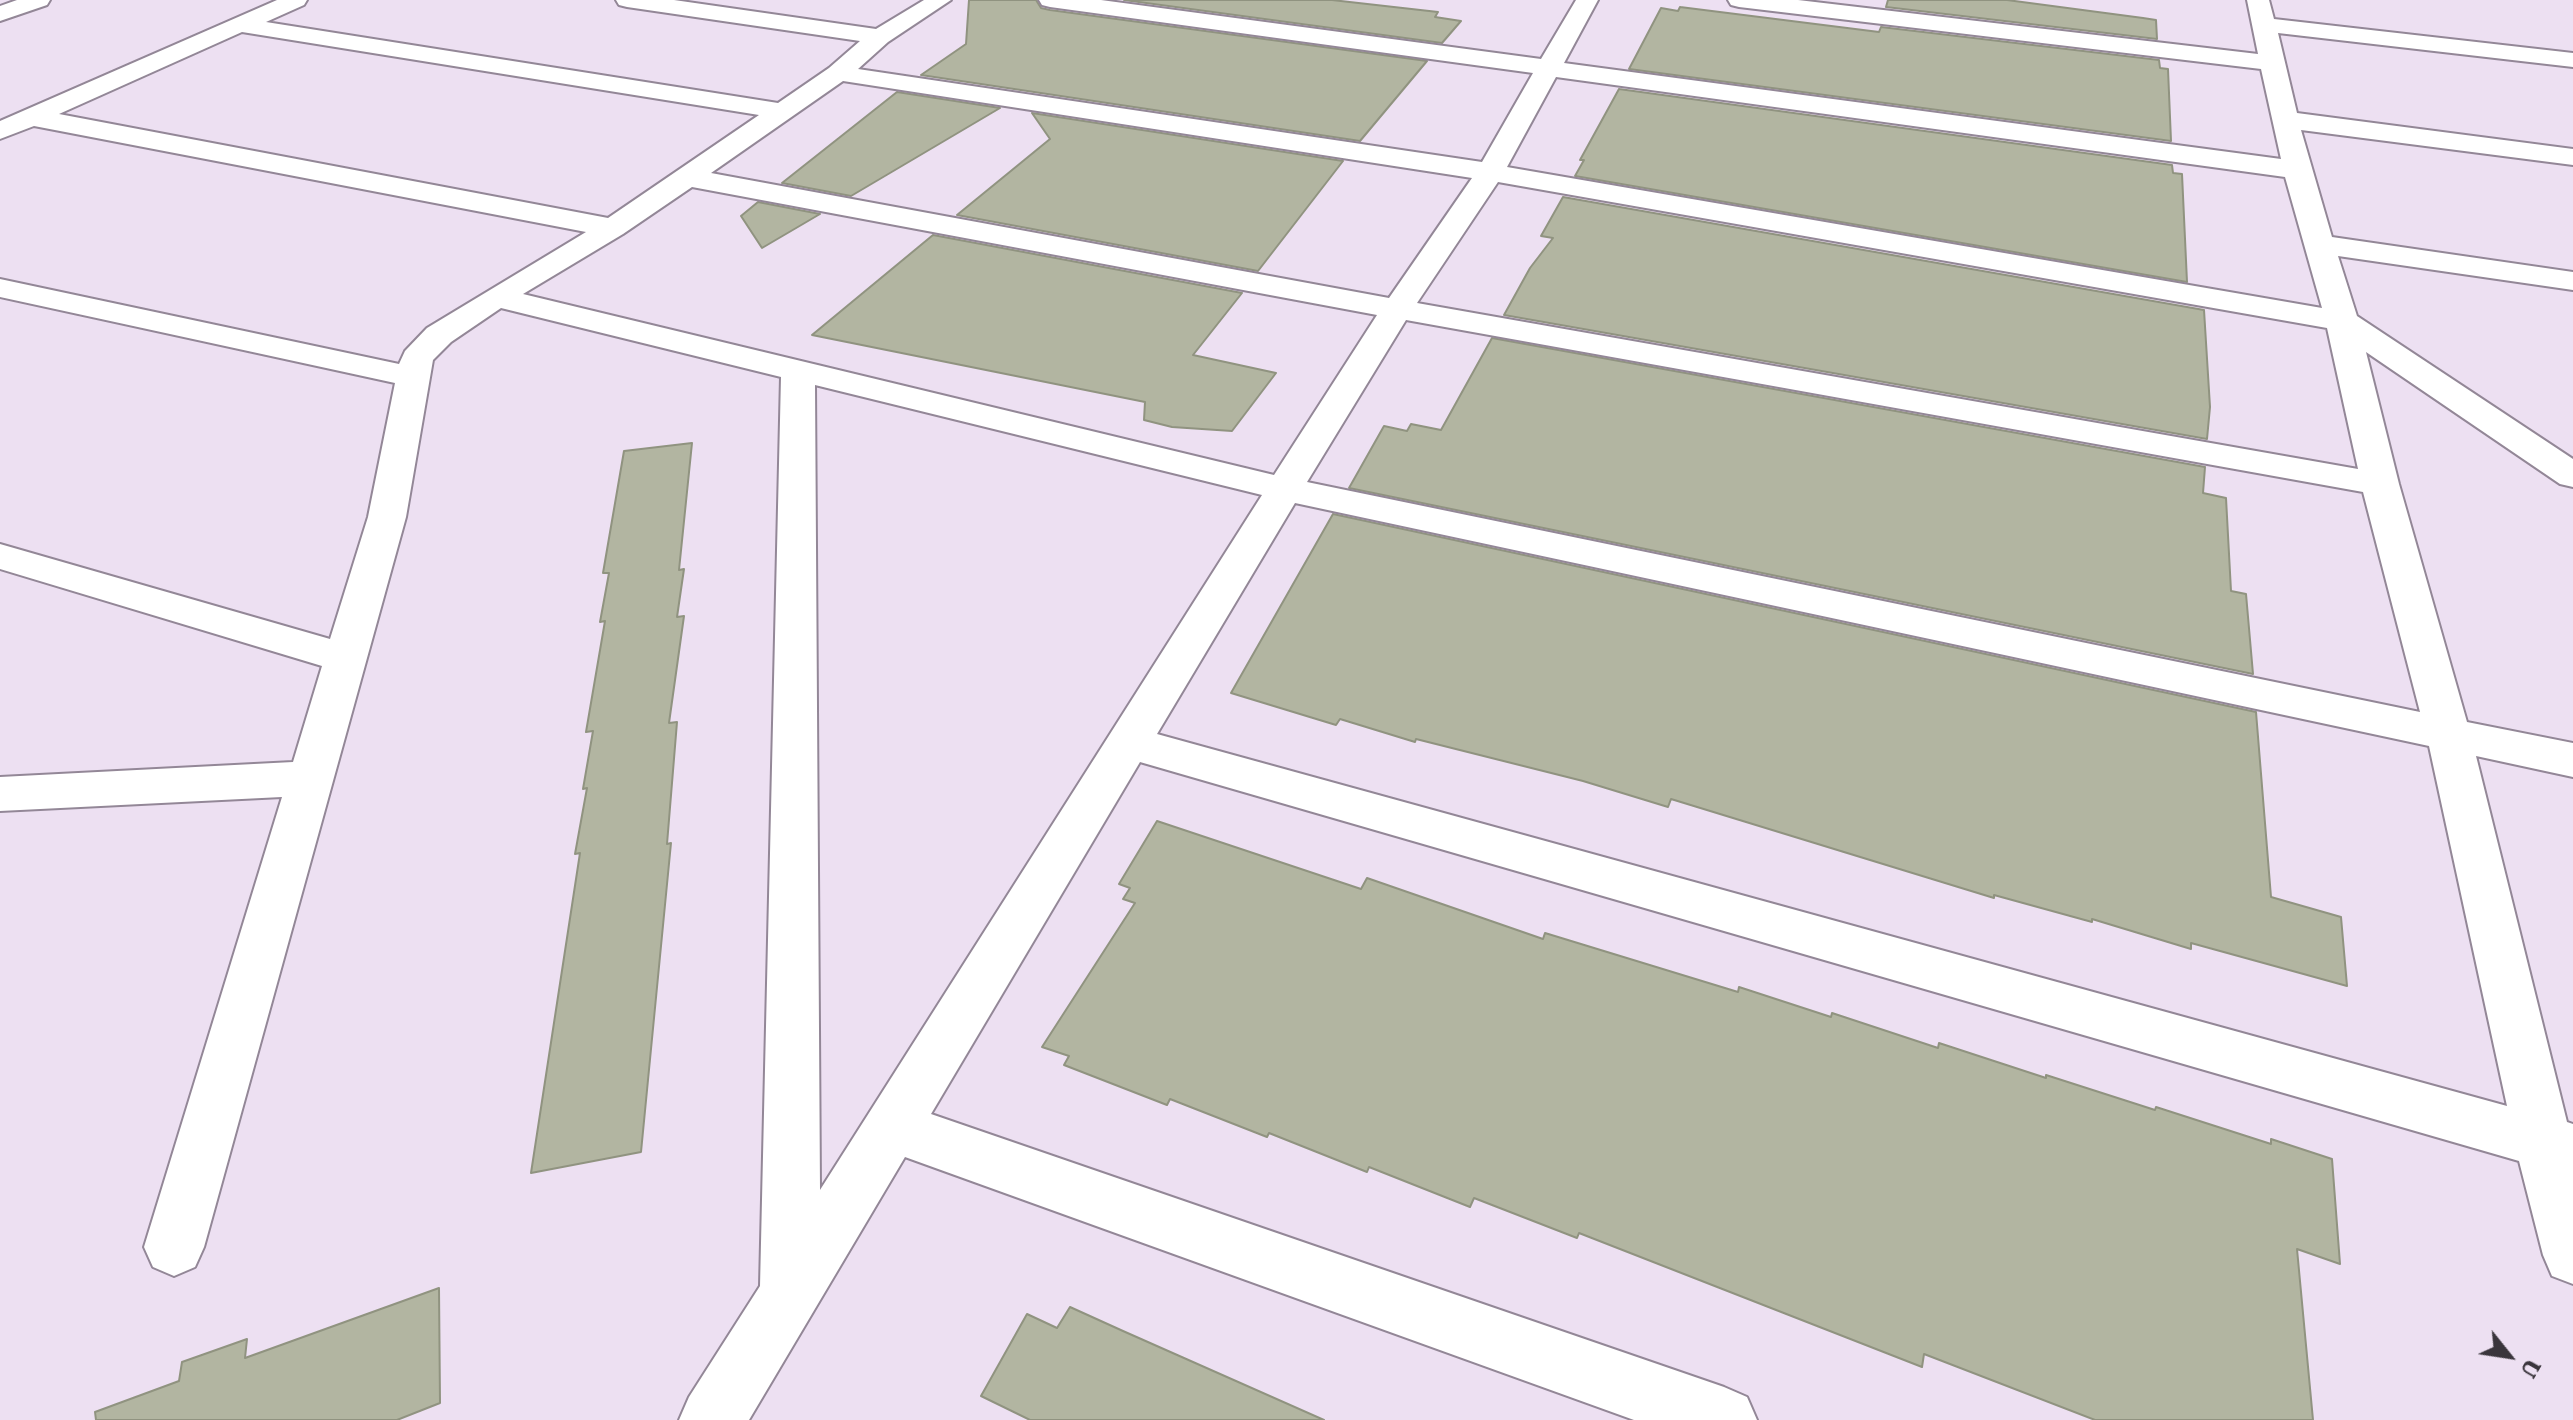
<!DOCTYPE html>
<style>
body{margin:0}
#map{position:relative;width:2573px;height:1420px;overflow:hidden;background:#ede0f2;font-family:"Roboto Serif",serif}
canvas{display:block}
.north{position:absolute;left:2469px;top:1316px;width:80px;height:80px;-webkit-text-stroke:6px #ede0f2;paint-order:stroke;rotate:120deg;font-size:22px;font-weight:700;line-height:32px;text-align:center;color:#3a353c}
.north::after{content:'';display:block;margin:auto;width:28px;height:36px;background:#3a353c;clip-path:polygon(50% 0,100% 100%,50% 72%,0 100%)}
</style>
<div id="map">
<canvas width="2573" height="1420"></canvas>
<div class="north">U</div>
</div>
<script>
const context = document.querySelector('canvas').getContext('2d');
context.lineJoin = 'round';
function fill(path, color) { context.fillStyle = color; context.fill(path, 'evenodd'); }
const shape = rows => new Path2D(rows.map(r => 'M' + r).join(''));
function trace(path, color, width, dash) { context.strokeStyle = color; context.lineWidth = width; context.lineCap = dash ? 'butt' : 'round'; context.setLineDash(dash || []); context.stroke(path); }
const building = shape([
 [969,0,1036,0,1041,8,1050,10,1427,61,1360,141,921,75,966,44,969,0],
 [1124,0,1332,0,1438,12,1435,17,1461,21,1442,43,1124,0],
 [1888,0,2007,0,2143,18,2156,20,2157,39,1886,7,1888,0],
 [1680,7,1879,32,1881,27,2159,60,2160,68,2168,69,2171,141,1629,69,1661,8,1678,11,1680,7],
 [1619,89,2172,165,2173,173,2182,174,2187,282,1575,176,1584,160,1580,160,1619,89],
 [897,92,1000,108,851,196,782,183,897,92],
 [1032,113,1343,161,1258,271,957,215,1050,139,1032,113],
 [1563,197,2204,310,2210,407,2207,439,1504,315,1530,268,1553,238,1541,236,1563,197],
 [758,202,820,214,762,248,741,216,758,202],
 [933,235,1242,293,1193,355,1276,373,1232,431,1172,427,1144,420,1145,402,812,335,933,235],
 [1492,338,2205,467,2203,493,2226,498,2231,591,2246,594,2253,674,1349,488,1384,426,1407,431,1411,424,1441,430,1492,338],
 [692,443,679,570,684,569,677,617,684,616,669,723,677,722,667,844,671,843,641,1152,531,1173,580,853,575,854,587,788,583,789,593,731,586,732,605,621,600,622,609,573,603,573,624,451,692,443],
 [1333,514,2256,712,2271,897,2341,917,2347,986,2191,943,2191,949,2092,919,2092,922,1994,895,1994,898,1671,799,1668,807,1583,781,1416,739,1415,742,1340,719,1336,725,1231,693,1333,514],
 [1157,821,1361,889,1367,878,1543,939,1545,933,1738,992,1739,987,1831,1017,1832,1013,1938,1048,1939,1043,2046,1078,2046,1075,2155,1110,2156,1107,2271,1144,2271,1139,2332,1159,2340,1264,2297,1249,2313,1420,2095,1420,1924,1354,1922,1367,1579,1233,1577,1238,1474,1198,1470,1207,1369,1167,1367,1172,1269,1133,1267,1137,1170,1099,1167,1105,1064,1065,1069,1056,1042,1047,1135,903,1123,899,1130,888,1119,884,1157,821],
 [439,1288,440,1403,397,1420,96,1420,95,1412,179,1381,182,1362,247,1339,245,1358,439,1288],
 [1070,1307,1123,1331,1324,1420,1030,1420,981,1396,1027,1314,1057,1328,1070,1307]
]);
fill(building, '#b2b5a1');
trace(building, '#909380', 2);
const minor = shape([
 [17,0,50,0,47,5,0,21,0,6,17,0],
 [277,0,307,0,304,5,266,22,778,103,829,68,860,41,627,7,619,5,616,0,674,0,876,29,924,0,951,0,888,42,858,69,1482,162,1533,73,1050,7,1042,5,1039,0,1101,0,1541,59,1576,0,1598,0,1564,63,2281,159,2261,69,1739,7,1731,5,1728,0,1798,0,2258,54,2247,0,2269,0,2274,19,2573,53,2573,67,2278,33,2297,113,2573,149,2573,165,2301,130,2332,237,2573,272,2573,290,2338,256,2357,316,2573,459,2573,487,2560,484,2366,352,2399,484,2467,722,2573,743,2573,777,2476,756,2567,1122,2573,1124,2573,1284,2552,1276,2543,1255,2519,1161,1140,762,931,1114,1724,1387,1747,1397,1757,1420,1634,1420,905,1157,749,1420,679,1420,689,1397,760,1286,781,377,501,308,451,342,433,360,406,517,204,1247,195,1267,174,1276,153,1267,144,1247,282,797,0,811,0,777,293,762,322,666,0,569,0,544,330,639,368,517,395,383,0,297,0,279,399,364,405,351,427,328,586,232,34,126,0,139,0,121,277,0],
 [242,32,759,115,608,218,59,114,242,32],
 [1556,77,2285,177,2322,308,1507,167,1556,77],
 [843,81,1472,178,1389,298,711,173,843,81],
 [1498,182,2327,328,2358,469,1417,303,1498,182],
 [692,187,1377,315,1274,475,523,294,623,234,692,187],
 [1406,320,2363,492,2420,712,1307,482,1406,320],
 [815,385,1262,495,820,1190,815,385],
 [1295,503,2429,746,2507,1106,1157,734,1295,503]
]);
trace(minor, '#938797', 4);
fill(minor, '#fff');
</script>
